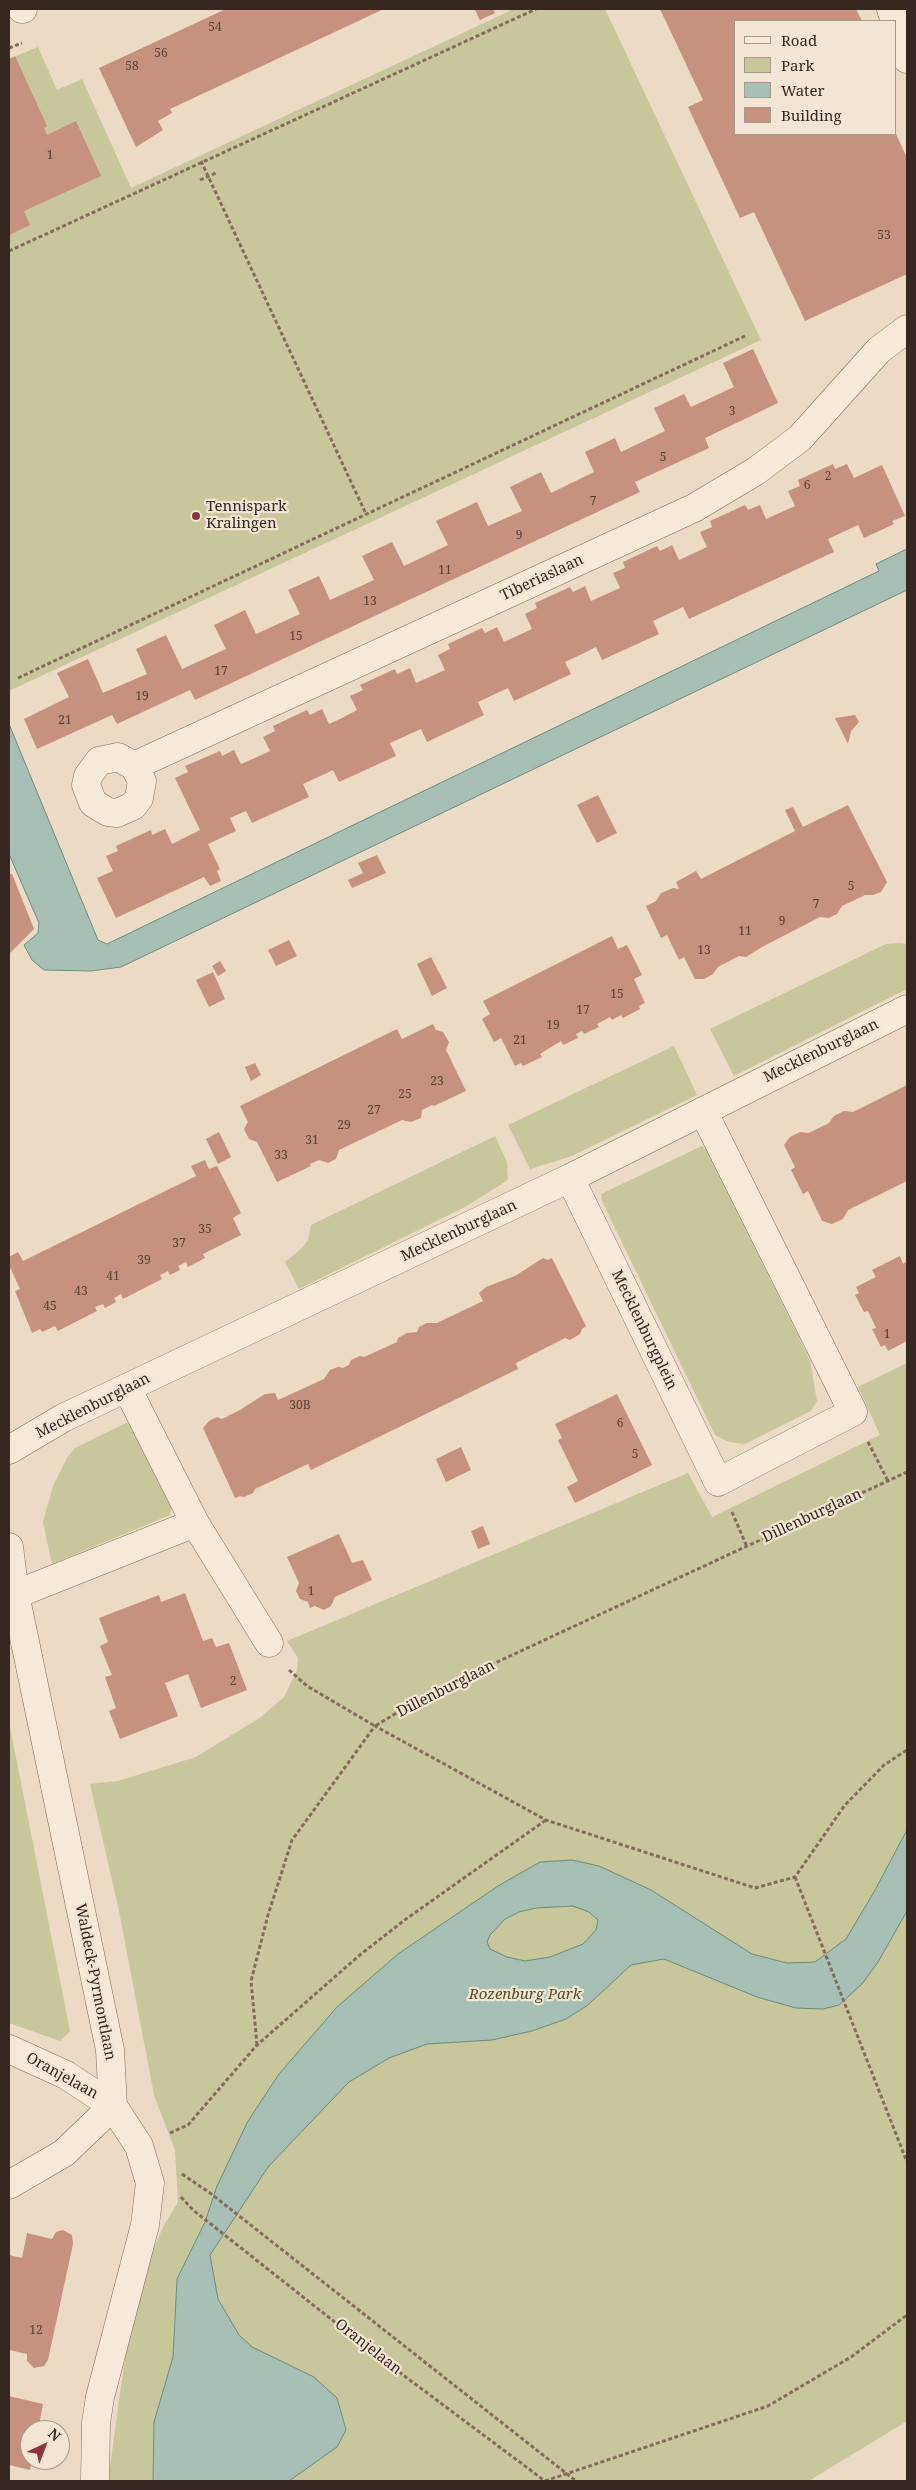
<!DOCTYPE html>
<style>
body{margin:0}
#map{position:relative;width:916px;height:2490px;overflow:hidden;background:#ebdac6;font-family:"Noto Serif",serif}
canvas{display:block}
.frame{position:absolute;inset:0;border:10px solid #362720;pointer-events:none}
.legend{position:absolute;left:734px;top:20px;width:162px;height:115px;box-sizing:border-box;background:#f3e5d5;border:1px solid #a7998d;margin:0;padding:6px 9px;list-style:none;font-size:15px;color:#362720}
.legend li{display:flex;align-items:center;gap:10px;height:25px}
.legend b{width:25px;border:1px solid #a7998d}
.north{position:absolute;left:20px;top:2420px;width:50px;height:50px;box-sizing:border-box;background:#f3e5d5;border:1px solid #a7998d;border-radius:50%;rotate:43deg;font-size:14px;font-weight:700;line-height:20px;text-align:center;color:#362720}
.north::after{content:'';display:block;margin:auto;width:18px;height:22px;background:#8f3242;clip-path:polygon(50% 0,100% 100%,50% 72%,0 100%)}
</style>
<div id="map">
<canvas width="916" height="2490"></canvas>
<div class="frame"></div>
<ul class="legend">
<li><b style="height:6px;background:#f6e9d9"></b>Road</li>
<li><b style="height:14px;background:#c8c69b"></b>Park</li>
<li><b style="height:14px;background:#a7bfb4"></b>Water</li>
<li><b style="height:14px;background:#c6917f"></b>Building</li>
</ul>
<div class="north">N</div>
</div>
<script>
const context = document.querySelector('canvas').getContext('2d');
context.lineJoin = 'round';
function fill(path, color) { context.fillStyle = color; context.fill(path, 'evenodd'); }
const shape = rows => new Path2D(rows.map(r => 'M' + r).join(''));
function trace(path, color, width, dash) { context.strokeStyle = color; context.lineWidth = width; context.lineCap = dash ? 'butt' : 'round'; context.setLineDash(dash || []); context.stroke(path); }
function write(font, color, halo, rows, align = 'center') {
  context.font = font + ' "Noto Serif",serif'; context.lineWidth = 4.5; context.setLineDash([]); context.textBaseline = 'middle'; context.strokeStyle = halo; context.fillStyle = color; for (const [text, x, y, turn = 0] of rows) {
    context.save(); context.translate(x, y); context.rotate((+turn || 0) * Math.PI / 180); context.textAlign = isNaN(turn) ? turn : align; if (halo) context.strokeText(text, 0, 0); context.fillText(text, 0, 0); context.restore();
  }
}
fill(shape([
 [514,9,605,9,761,340,9,691,9,59,38,47,57,90,82,79,131,188],
 [900,943,907,944,907,989,734,1076,710,1029,886,944],
 [674,1046,697,1095,572,1156,530,1169,508,1125],
 [495,1136,507,1162,508,1180,465,1207,299,1289,285,1262,302,1248,308,1240,311,1225],
 [702,1146,707,1151,810,1360,817,1401,811,1411,745,1444,729,1442,715,1435,602,1201,601,1194],
 [907,1363,907,2421,809,2481,108,2481,131,2314,140,2281,163,2227,178,2202,175,2150,154,2095,119,1911,90,1784,118,1781,196,1757,261,1717,284,1697,297,1670,298,1658,287,1641,688,1473,712,1517,880,1435,858,1387],
 [128,1422,172,1506,170,1515,52,1564,43,1522,53,1486,67,1458,75,1448],
 [9,1722,70,2031,60,2041,9,2023]
]), '#c8c69b');
const water = shape([
 [907,549,907,590,121,967,91,971,44,970,32,960,24,945,38,933,39,923,9,854,9,724,98,940,107,944,879,571,876,564,907,549],
 [907,1830,907,1911,878,1962,862,1984,839,2005,823,2009,796,2008,757,1997,664,1959,631,1965,588,2005,566,2019,532,2031,492,2040,427,2044,389,2058,349,2082,268,2167,210,2255,218,2299,239,2335,252,2347,314,2377,337,2398,346,2430,337,2447,289,2481,153,2481,154,2422,173,2357,177,2279,205,2222,217,2186,248,2121,279,2074,337,2007,398,1954,498,1886,540,1862,572,1860,599,1866,651,1890,752,1954,787,1963,815,1962,846,1939,874,1892,907,1830],
 [573,1906,589,1912,598,1920,596,1930,583,1944,550,1957,525,1961,507,1957,490,1949,487,1942,490,1935,505,1919,519,1912,536,1908,573,1906]
]);
fill(water, '#a7bfb4');
trace(water, '#6f8d80', 1);
fill(shape([
 [226,9,384,9,170,109,172,113,158,121,163,130,136,147,99,68],
 [478,9,493,9,495,13,480,20,475,10],
 [660,9,856,9,862,21,735,21,735,134,896,134,907,158,907,274,805,321,754,212,740,218,688,107,703,100],
 [15,56,47,126,44,128,47,135,76,121,101,176,24,211,30,225,9,235,9,59],
 [753,349,778,403,705,438,709,448,635,482,640,492,195,700,190,690,117,724,112,715,37,749,24,719,69,697,57,673,88,659,103,693,147,674,136,649,166,635,182,669,226,649,214,625,245,610,256,634,300,614,288,590,319,576,330,600,374,580,362,556,392,542,404,566,448,545,436,521,477,502,488,526,522,511,510,487,541,472,551,493,594,472,585,452,615,438,621,452,665,431,654,408,684,394,691,407,734,387,723,363],
 [833,464,835,469,847,464,854,478,882,465,905,516,892,521,894,524,864,538,858,525,828,539,834,552,689,619,683,607,653,621,659,634,602,660,596,647,580,655,565,662,571,674,514,701,508,688,478,702,484,715,427,742,421,729,390,743,396,756,339,782,333,770,316,778,303,784,309,797,252,823,246,811,230,818,236,831,208,844,220,869,217,871,221,881,210,886,204,877,116,918,97,878,113,871,106,856,118,851,116,846,151,830,152,835,165,829,172,844,200,830,175,778,188,772,185,766,220,751,222,756,234,750,241,764,255,758,270,751,263,737,275,731,273,726,307,710,310,715,322,709,329,724,342,718,357,710,350,696,363,690,360,685,395,669,397,674,410,668,416,683,445,670,438,655,450,649,448,644,482,628,485,633,497,627,504,642,532,629,525,614,537,608,535,603,570,587,573,592,585,586,591,601,620,588,613,573,625,568,623,562,657,546,660,551,672,545,679,560,707,547,700,532,712,527,710,521,745,505,748,510,760,505,766,519,795,506,788,491,800,486,798,480],
 [855,715,859,722,851,731,848,744,835,718],
 [598,795,617,833,597,843,577,805],
 [848,805,887,882,881,892,873,895,865,895,842,906,837,914,829,918,820,917,762,947,746,957,739,956,718,967,713,974,704,979,695,979,684,957,679,960,667,935,661,938,646,906,656,901,661,893,673,888,679,889,676,882,696,871,701,879,795,831,785,810,793,807,803,827],
 [377,855,386,873,352,888,348,880,363,873,358,863],
 [9,874,12,874,34,929,9,954],
 [612,936,618,949,627,945,642,975,634,979,645,1003,639,1006,640,1009,623,1018,621,1015,612,1020,610,1017,597,1024,599,1027,584,1034,582,1031,576,1034,578,1038,563,1045,561,1041,540,1054,542,1057,523,1066,521,1063,515,1066,501,1038,494,1042,482,1019,490,1014,483,1001],
 [289,940,297,956,276,966,268,950],
 [431,957,447,988,432,996,417,964],
 [220,961,226,971,218,976,212,966],
 [213,972,225,999,209,1007,196,980],
 [433,1024,436,1030,443,1032,449,1042,446,1050,466,1091,434,1106,432,1105,422,1110,421,1118,411,1122,402,1120,339,1150,336,1159,328,1163,319,1160,310,1164,311,1166,277,1182,257,1142,249,1139,244,1129,248,1122,240,1106,397,1029,402,1039],
 [255,1063,261,1075,251,1081,245,1067],
 [907,1085,907,1181,848,1210,843,1219,832,1224,822,1221,808,1191,803,1194,791,1170,795,1167,784,1145,790,1137,800,1132,809,1133,829,1123,834,1116,844,1111,853,1112],
 [219,1132,231,1157,218,1164,206,1139],
 [205,1160,209,1169,217,1166,241,1213,233,1218,241,1235,203,1254,205,1258,188,1267,186,1262,178,1266,180,1270,170,1275,168,1271,160,1275,162,1279,123,1299,121,1294,114,1298,116,1302,105,1308,103,1304,95,1307,97,1311,58,1331,55,1326,42,1332,40,1329,32,1333,15,1291,20,1289,9,1265,9,1257,18,1252,23,1261,196,1176,191,1166],
 [900,1256,903,1264,907,1261,907,1341,888,1351,885,1345,881,1347,872,1329,876,1328,868,1311,864,1312,855,1295,859,1293,856,1287,876,1277,872,1270],
 [543,1258,548,1260,552,1258,586,1326,582,1329,580,1334,570,1340,565,1338,516,1363,518,1369,311,1470,308,1464,255,1489,253,1493,244,1497,240,1496,235,1498,203,1428,209,1421,217,1417,222,1419,240,1410,265,1394,275,1393,278,1400,324,1379,330,1370,338,1367,343,1368,349,1365,351,1360,360,1356,364,1357,397,1342,398,1338,407,1333,417,1332,419,1327,427,1323,437,1323,483,1301,479,1293,486,1287,515,1276],
 [617,1394,652,1465,575,1503,567,1487,578,1481,558,1440,562,1438,555,1424],
 [461,1447,471,1470,446,1482,436,1459],
 [483,1526,490,1544,478,1549,471,1531],
 [339,1534,352,1563,363,1560,372,1580,335,1597,331,1606,324,1610,315,1606,310,1608,308,1602,300,1599,296,1591,299,1583,287,1557],
 [185,1593,203,1641,212,1638,216,1647,229,1643,247,1690,201,1708,188,1674,165,1683,178,1716,120,1739,109,1711,116,1708,105,1677,112,1675,100,1646,108,1642,99,1618,159,1595,161,1602],
 [63,2230,72,2235,73,2244,48,2360,44,2366,34,2368,27,2361,27,2354,9,2350,9,2255,22,2258,27,2233,52,2239,56,2232],
 [9,2396,43,2404,38,2430,30,2430,32,2460,30,2470,9,2465]
]), '#c6917f');
const street = shape([
 [22,9,23,9],
 [891,9,907,59],
 [134,766,142,781,139,798,133,806,117,813,108,812,93,803,86,785,88,776,99,761,118,757,134,766,694,508,756,471,800,438,879,350,907,329],
 [570,1178,718,1482,853,1412,703,1111],
 [127,1388,195,1523,269,1643],
 [9,1450,63,1418,570,1178,907,1009],
 [9,1547,15,1594,110,2050,113,2106,139,2146,150,2183,145,2225,100,2397,96,2423,95,2481],
 [9,1597,195,1523],
 [9,2049,66,2075,113,2106,64,2153,9,2185]
]);
trace(street, '#856c5d', 29);
trace(shape([
 [9,48,22,43],
 [201,161,366,514],
 [200,180,216,173],
 [9,251,536,9],
 [18,678,745,336],
 [868,1442,888,1481],
 [732,1512,747,1547],
 [289,1670,307,1686,375,1726,428,1694,907,1472],
 [795,1877,907,2162],
 [257,2045,251,1981,268,1915,292,1840,375,1726,546,1820,755,1888,795,1877,845,1805,884,1765,907,1750],
 [170,2133,188,2125,257,2045,361,1954,406,1919,546,1820],
 [182,2174,210,2193,576,2481],
 [181,2197,193,2210,379,2357,545,2481],
 [545,2481,768,2406,851,2357,907,2315]
]), '#856c5d', 3, [4, 2.5]);
trace(street, '#f6e9d9', 28);
for (const [x, y, r, color] of [
 [196,516,5,"#8f3242"]
]) { const dot = new Path2D(); dot.arc(x, y, r, 0, 2 * Math.PI); context.fillStyle = color; context.fill(dot); trace(dot, '#f3e5d5', 2); }
write('12px', '#5a4238', null, [
 ["54",215,28],
 ["56",161,54],
 ["58",132,67],
 ["1",50,156],
 ["53",884,236],
 ["3",732,412],
 ["5",663,458],
 ["2",828,477],
 ["6",807,486],
 ["7",593,502],
 ["9",519,536],
 ["11",445,571],
 ["13",370,602],
 ["15",296,637],
 ["17",221,672],
 ["19",142,697],
 ["21",65,721],
 ["5",851,887],
 ["7",816,905],
 ["9",782,922],
 ["11",745,932],
 ["13",704,951],
 ["15",617,995],
 ["17",583,1011],
 ["19",553,1026],
 ["21",520,1041],
 ["23",437,1082],
 ["25",405,1095],
 ["27",374,1111],
 ["29",344,1126],
 ["31",312,1141],
 ["33",281,1156],
 ["35",205,1230],
 ["37",179,1244],
 ["39",144,1261],
 ["41",113,1277],
 ["43",81,1292],
 ["45",50,1307],
 ["1",887,1335],
 ["30B",300,1406],
 ["6",620,1424],
 ["5",635,1455],
 ["1",311,1592],
 ["2",233,1682],
 ["12",36,2331]
]);
write('15px', '#362720', '#f3e5d5', [
 ["Tennispark",206,507],
 ["Kralingen",206,524]
], 'left');
write('15px', '#362720', '#f3e5d5', [
 ["Tiberiaslaan",542,578,-25],
 ["Mecklenburglaan",821,1051,-26],
 ["Mecklenburglaan",459,1231,-25],
 ["Mecklenburgplein",644,1330,64],
 ["Mecklenburglaan",93,1406,-27],
 ["Dillenburglaan",812,1516,-25],
 ["Dillenburglaan",446,1689,-27],
 ["Waldeck-Pyrmontlaan",95,1982,79],
 ["Oranjelaan",62,2076,29],
 ["Oranjelaan",368,2347,38]
]);
write('italic 15px', '#4e5128', '#f3e5d5', [
 ["Rozenburg Park",525,1995]
]);
</script>
